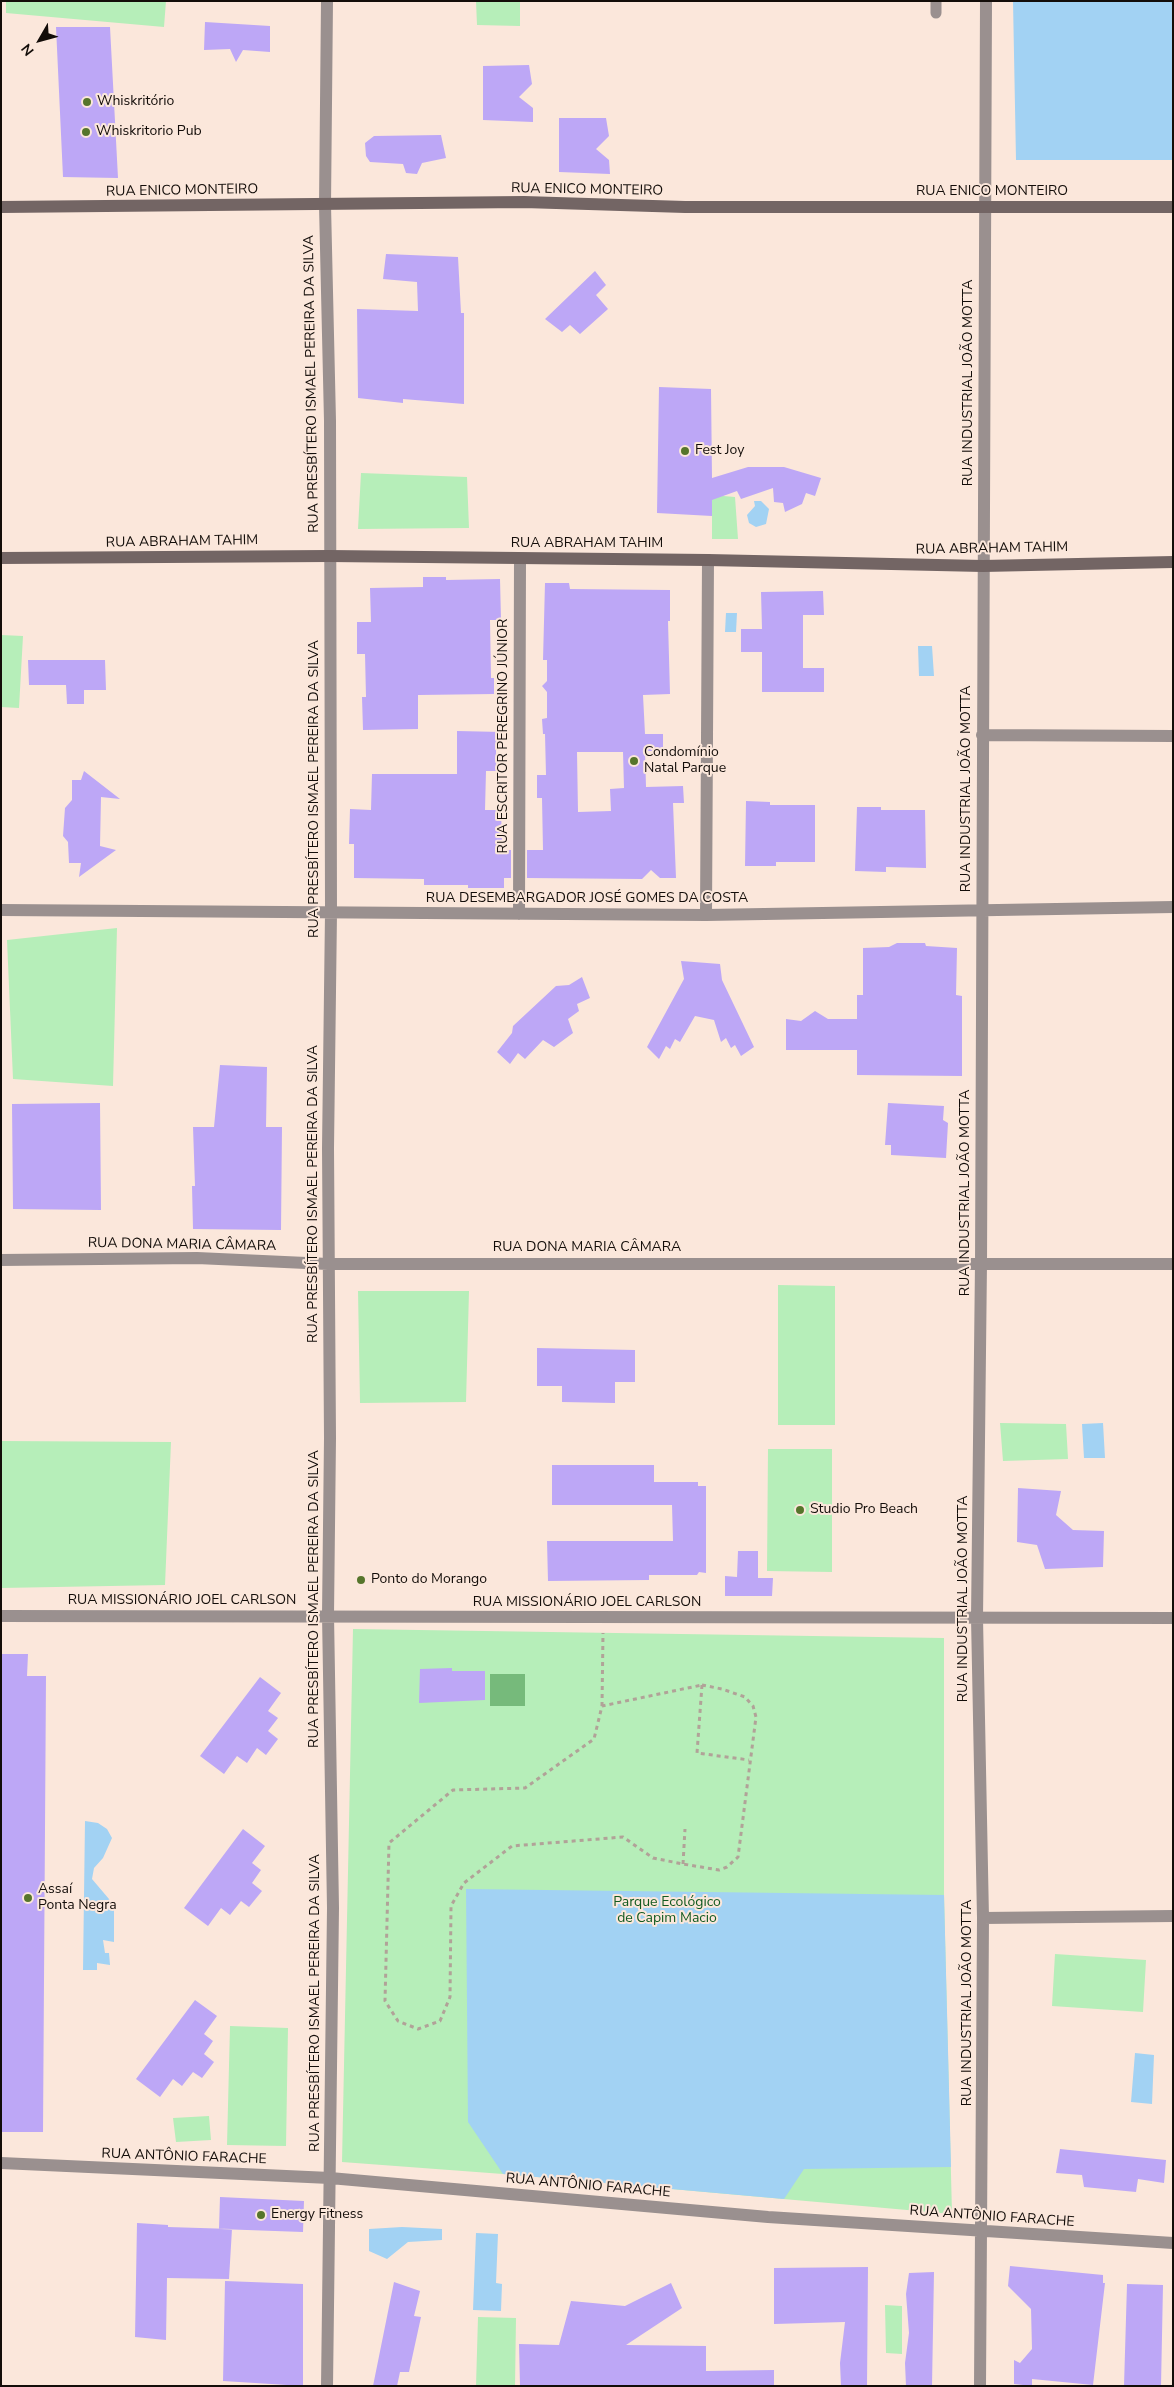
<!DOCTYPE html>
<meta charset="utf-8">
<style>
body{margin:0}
#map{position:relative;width:1174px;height:2387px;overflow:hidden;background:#fbe7db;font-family:"Nunito Sans",sans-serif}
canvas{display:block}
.frame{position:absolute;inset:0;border:2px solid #130d09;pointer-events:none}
.north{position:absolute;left:15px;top:15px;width:50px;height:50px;-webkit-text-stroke:4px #fbe7db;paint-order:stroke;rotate:232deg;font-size:14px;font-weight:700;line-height:20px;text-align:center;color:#130d09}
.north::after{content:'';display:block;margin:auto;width:18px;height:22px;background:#130d09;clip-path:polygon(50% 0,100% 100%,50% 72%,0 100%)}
</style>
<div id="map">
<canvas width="1174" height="2387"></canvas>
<div class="frame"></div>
<div class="north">N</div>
</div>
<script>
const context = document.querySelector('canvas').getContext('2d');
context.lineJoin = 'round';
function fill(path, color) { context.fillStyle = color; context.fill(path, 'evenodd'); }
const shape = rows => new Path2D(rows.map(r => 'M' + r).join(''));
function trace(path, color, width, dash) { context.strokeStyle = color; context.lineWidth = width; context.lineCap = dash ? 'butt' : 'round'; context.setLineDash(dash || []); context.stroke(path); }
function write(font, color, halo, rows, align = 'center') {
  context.font = font + ' "Nunito Sans",sans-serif'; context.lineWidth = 4; context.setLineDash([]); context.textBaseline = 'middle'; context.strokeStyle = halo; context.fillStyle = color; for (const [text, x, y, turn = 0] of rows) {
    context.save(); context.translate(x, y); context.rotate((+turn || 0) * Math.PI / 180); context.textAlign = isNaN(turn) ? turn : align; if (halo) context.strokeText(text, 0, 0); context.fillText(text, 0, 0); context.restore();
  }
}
fill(shape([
 [6,1,166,1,164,27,6,13],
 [476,1,520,1,520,26,477,25],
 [361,473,467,477,469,528,358,529],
 [712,495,735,497,738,539,712,539],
 [1,635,23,636,19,708,1,707],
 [117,928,113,1086,13,1079,7,940],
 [778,1285,835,1286,835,1425,778,1425],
 [358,1291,469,1291,466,1402,360,1403],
 [1000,1423,1066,1424,1068,1459,1003,1461],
 [1,1441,171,1442,165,1585,1,1588],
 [768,1449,832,1449,832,1572,767,1571],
 [353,1629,944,1638,944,1895,952,2214,503,2174,342,2162],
 [1055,1954,1146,1960,1143,2012,1052,2006],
 [230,2026,288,2028,286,2146,227,2145],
 [209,2116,211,2140,176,2142,173,2118],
 [885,2305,902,2306,902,2354,886,2353],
 [478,2317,516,2318,515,2386,476,2386]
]), '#b6eeb9');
fill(shape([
 [490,1674,525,1674,525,1706,490,1706]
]), '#76ba7b');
fill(shape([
 [1013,1,1173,1,1173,160,1016,160],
 [754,501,761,501,769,509,766,524,756,527,749,523,747,515,755,506],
 [726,613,737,613,736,632,725,632],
 [918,646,932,646,934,676,919,676],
 [1103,1423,1105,1458,1084,1458,1082,1424],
 [85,1821,98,1823,107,1829,112,1838,103,1858,94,1868,92,1879,109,1899,114,1911,114,1942,103,1940,105,1953,109,1953,110,1965,97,1963,97,1970,83,1970],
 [466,1889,944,1895,951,2167,804,2169,784,2199,503,2174,468,2122],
 [1135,2053,1154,2055,1152,2104,1131,2102],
 [402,2227,442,2229,442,2240,408,2242,387,2259,369,2251,369,2229],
 [476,2233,498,2234,496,2283,502,2284,501,2311,473,2310]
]), '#a2d2f3');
fill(shape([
 [205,22,270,26,270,52,243,50,236,62,230,49,204,50],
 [56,27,110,27,118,178,63,177],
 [529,65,532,84,519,97,533,108,533,122,483,120,483,66],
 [559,118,606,118,609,136,596,149,609,160,610,174,559,172],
 [441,135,446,158,422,163,417,174,406,173,403,164,370,162,366,156,365,143,374,136],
 [386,254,458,257,461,313,464,313,464,404,403,399,403,403,358,398,357,309,418,311,417,282,383,279],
 [595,271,606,285,596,295,608,309,580,334,570,325,562,332,545,319],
 [659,387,711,389,712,478,748,467,784,467,821,478,815,496,806,493,802,504,785,512,783,503,774,502,773,488,741,499,737,491,712,500,712,516,657,513],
 [423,577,446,577,446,580,500,579,501,620,490,620,491,678,494,678,494,694,418,695,418,729,363,730,362,697,366,697,365,654,357,654,357,622,371,622,370,588,423,587],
 [545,583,569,583,570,589,670,590,670,621,668,621,670,694,643,695,645,734,663,734,663,751,645,751,646,787,683,786,684,803,673,803,676,878,660,878,651,870,642,879,527,878,527,850,543,850,542,798,537,798,537,775,546,775,545,734,543,734,542,719,547,718,547,692,542,686,547,681,547,660,543,660],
 [577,752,623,752,624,788,610,789,611,811,578,812],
 [823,591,824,615,803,615,803,668,824,668,824,692,762,692,762,652,741,652,741,629,762,629,761,592],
 [28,660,105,660,106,690,84,690,84,704,67,704,66,685,29,685],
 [457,731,502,732,502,750,496,750,496,771,486,771,485,810,501,810,502,845,504,845,504,850,511,850,511,878,504,878,504,888,468,888,468,885,424,885,424,879,354,878,354,844,349,844,350,809,371,810,372,774,457,774],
 [84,771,120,799,101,797,100,846,116,850,79,877,81,863,69,863,68,842,63,836,65,808,72,800,72,780,81,780],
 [746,801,770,802,770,805,815,805,815,862,776,862,776,866,745,866],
 [857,807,881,807,881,810,925,810,926,868,886,867,886,872,855,871],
 [897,943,925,943,926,946,957,948,956,995,962,996,962,1076,857,1075,857,1050,786,1050,786,1019,801,1021,815,1011,828,1019,857,1019,857,995,863,995,863,948,889,947],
 [681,961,720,964,722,980,754,1047,741,1056,735,1045,731,1048,726,1038,721,1042,714,1020,695,1016,680,1042,675,1039,670,1049,666,1046,659,1059,647,1047,684,979],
 [582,977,590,998,577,1004,579,1011,568,1019,573,1033,554,1047,543,1040,525,1059,518,1053,510,1064,497,1052,512,1033,513,1026,556,986,569,985],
 [220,1065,267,1067,266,1127,282,1127,281,1230,193,1229,192,1186,195,1186,193,1127,214,1127],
 [100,1103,101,1210,13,1209,12,1104],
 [888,1103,944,1106,943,1120,948,1123,946,1158,891,1155,891,1145,885,1145],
 [537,1348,635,1350,635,1382,615,1382,615,1403,562,1402,562,1386,537,1386],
 [552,1465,654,1465,654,1482,698,1482,698,1486,706,1486,706,1573,699,1572,697,1575,649,1575,649,1580,548,1581,547,1541,673,1541,672,1505,552,1505],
 [1018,1488,1061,1491,1056,1515,1073,1530,1104,1531,1103,1567,1045,1569,1037,1545,1017,1542],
 [738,1551,758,1551,758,1578,773,1578,772,1596,725,1596,725,1576,737,1577],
 [1,1654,28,1654,27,1676,46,1676,43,2132,1,2132],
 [452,1668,452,1671,485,1671,485,1700,419,1703,420,1669],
 [260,1677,281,1693,268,1711,278,1718,268,1731,278,1739,266,1755,257,1748,247,1763,237,1756,224,1774,200,1756],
 [243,1829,265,1846,252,1863,261,1870,252,1883,262,1891,249,1907,241,1901,230,1915,221,1908,208,1926,184,1908],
 [195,2000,217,2016,204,2034,213,2041,204,2054,214,2062,202,2078,193,2072,182,2086,173,2079,160,2097,136,2079],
 [1060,2149,1166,2160,1164,2183,1138,2179,1136,2192,1084,2187,1082,2175,1056,2173],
 [220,2197,304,2201,303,2232,219,2229],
 [137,2223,168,2225,168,2227,232,2229,229,2279,167,2278,166,2340,135,2337],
 [1010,2266,1103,2275,1103,2283,1105,2283,1093,2385,1032,2379,1032,2386,1014,2384,1014,2360,1020,2363,1032,2349,1031,2309,1008,2286],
 [868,2267,867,2386,841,2386,840,2363,845,2322,774,2324,774,2268],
 [934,2272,932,2386,906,2386,905,2363,909,2333,906,2294,909,2273],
 [225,2281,303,2284,303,2386,223,2381],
 [394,2282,420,2291,414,2316,421,2317,409,2372,400,2372,397,2386,373,2386],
 [671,2283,682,2308,626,2345,706,2346,706,2371,774,2370,774,2386,520,2386,519,2344,559,2345,571,2301,625,2306],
 [1127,2284,1163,2285,1161,2386,1124,2386]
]), '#bda7f6');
trace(shape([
 [702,1685,722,1689,745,1697,753,1706,756,1717,738,1857,727,1867,719,1870,683,1864,653,1858,623,1837,512,1846,464,1883,451,1906,450,1997,440,2021,418,2029,398,2021,385,2001,389,1843,453,1790,525,1788,594,1739,602,1706,702,1685],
 [702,1685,697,1753,749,1760],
 [602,1706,603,1633],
 [683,1864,685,1829]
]), '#b1a298', 3, [4, 4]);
trace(shape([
 [936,13,936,1]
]), '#9a908f', 11);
trace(shape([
 [982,735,1173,736],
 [1,910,706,915,1173,907],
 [519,914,520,559],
 [706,915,708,560],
 [1,1260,197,1258,328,1264,1173,1264],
 [1,1616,1173,1618],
 [983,1918,1173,1916],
 [1,2163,330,2178,768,2217,1173,2243],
 [327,2386,333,1908,328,1615,330,1438,328,1148,331,913,330,421,325,205,327,1],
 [980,2386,983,1918,977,1618,981,1263,986,1]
]), '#9a908f', 12);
trace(shape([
 [1,207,524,202,685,207,1173,207],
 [1,558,329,556,708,560,983,566,1173,562]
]), '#736564', 12);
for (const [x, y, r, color] of [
 [87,102,5,"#56752b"],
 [86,132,5,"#56752b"],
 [685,451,5,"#56752b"],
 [634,761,5,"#56752b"],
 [800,1510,5,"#56752b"],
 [361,1580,5,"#56752b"],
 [28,1898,5,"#56752b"],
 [261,2215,5,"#56752b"]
]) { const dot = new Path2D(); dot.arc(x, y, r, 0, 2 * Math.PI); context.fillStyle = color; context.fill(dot); trace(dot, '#fbe7db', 2); }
write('14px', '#130d09', '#fbe7db', [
 ["Whiskritório",97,102],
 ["Whiskritorio Pub",96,132],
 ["Fest Joy",695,451],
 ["Condomínio",644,753],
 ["Natal Parque",644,769],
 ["Studio Pro Beach",810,1510],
 ["Ponto do Morango",371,1580],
 ["Assaí",38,1890],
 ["Ponta Negra",38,1906],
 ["Energy Fitness",271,2215]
], 'left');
write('14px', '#130d09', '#fbe7db', [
 ["RUA ENICO MONTEIRO",587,190,1],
 ["RUA ENICO MONTEIRO",182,191,-1],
 ["RUA ENICO MONTEIRO",992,192],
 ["RUA INDUSTRIAL JOÃO MOTTA",969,383,-90],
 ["RUA PRESBÍTERO ISMAEL PEREIRA DA SILVA",312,384,-91],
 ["RUA ABRAHAM TAHIM",182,542,-1],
 ["RUA ABRAHAM TAHIM",587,544],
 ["RUA ABRAHAM TAHIM",992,549,-1],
 ["RUA ESCRITOR PEREGRINO JÚNIOR",504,736,-90],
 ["RUA PRESBÍTERO ISMAEL PEREIRA DA SILVA",315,789,-90],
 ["RUA INDUSTRIAL JOÃO MOTTA",967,789,-90],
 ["RUA DESEMBARGADOR JOSÉ GOMES DA COSTA",587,899],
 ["RUA INDUSTRIAL JOÃO MOTTA",966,1193,-90],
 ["RUA PRESBÍTERO ISMAEL PEREIRA DA SILVA",314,1194,-90],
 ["RUA DONA MARIA CÂMARA",182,1245,1],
 ["RUA DONA MARIA CÂMARA",587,1248],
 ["RUA PRESBÍTERO ISMAEL PEREIRA DA SILVA",315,1599,-90],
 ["RUA INDUSTRIAL JOÃO MOTTA",964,1599,-90],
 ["RUA MISSIONÁRIO JOEL CARLSON",182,1601],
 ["RUA MISSIONÁRIO JOEL CARLSON",587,1603],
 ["RUA PRESBÍTERO ISMAEL PEREIRA DA SILVA",316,2003,-90],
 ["RUA INDUSTRIAL JOÃO MOTTA",968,2003,-90],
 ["RUA ANTÔNIO FARACHE",184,2157,2],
 ["RUA ANTÔNIO FARACHE",588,2186,5],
 ["RUA ANTÔNIO FARACHE",992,2217,4]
]);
write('14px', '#115a20', '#fbe7db', [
 ["Parque Ecológico",667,1903],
 ["de Capim Macio",667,1919]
]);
</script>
